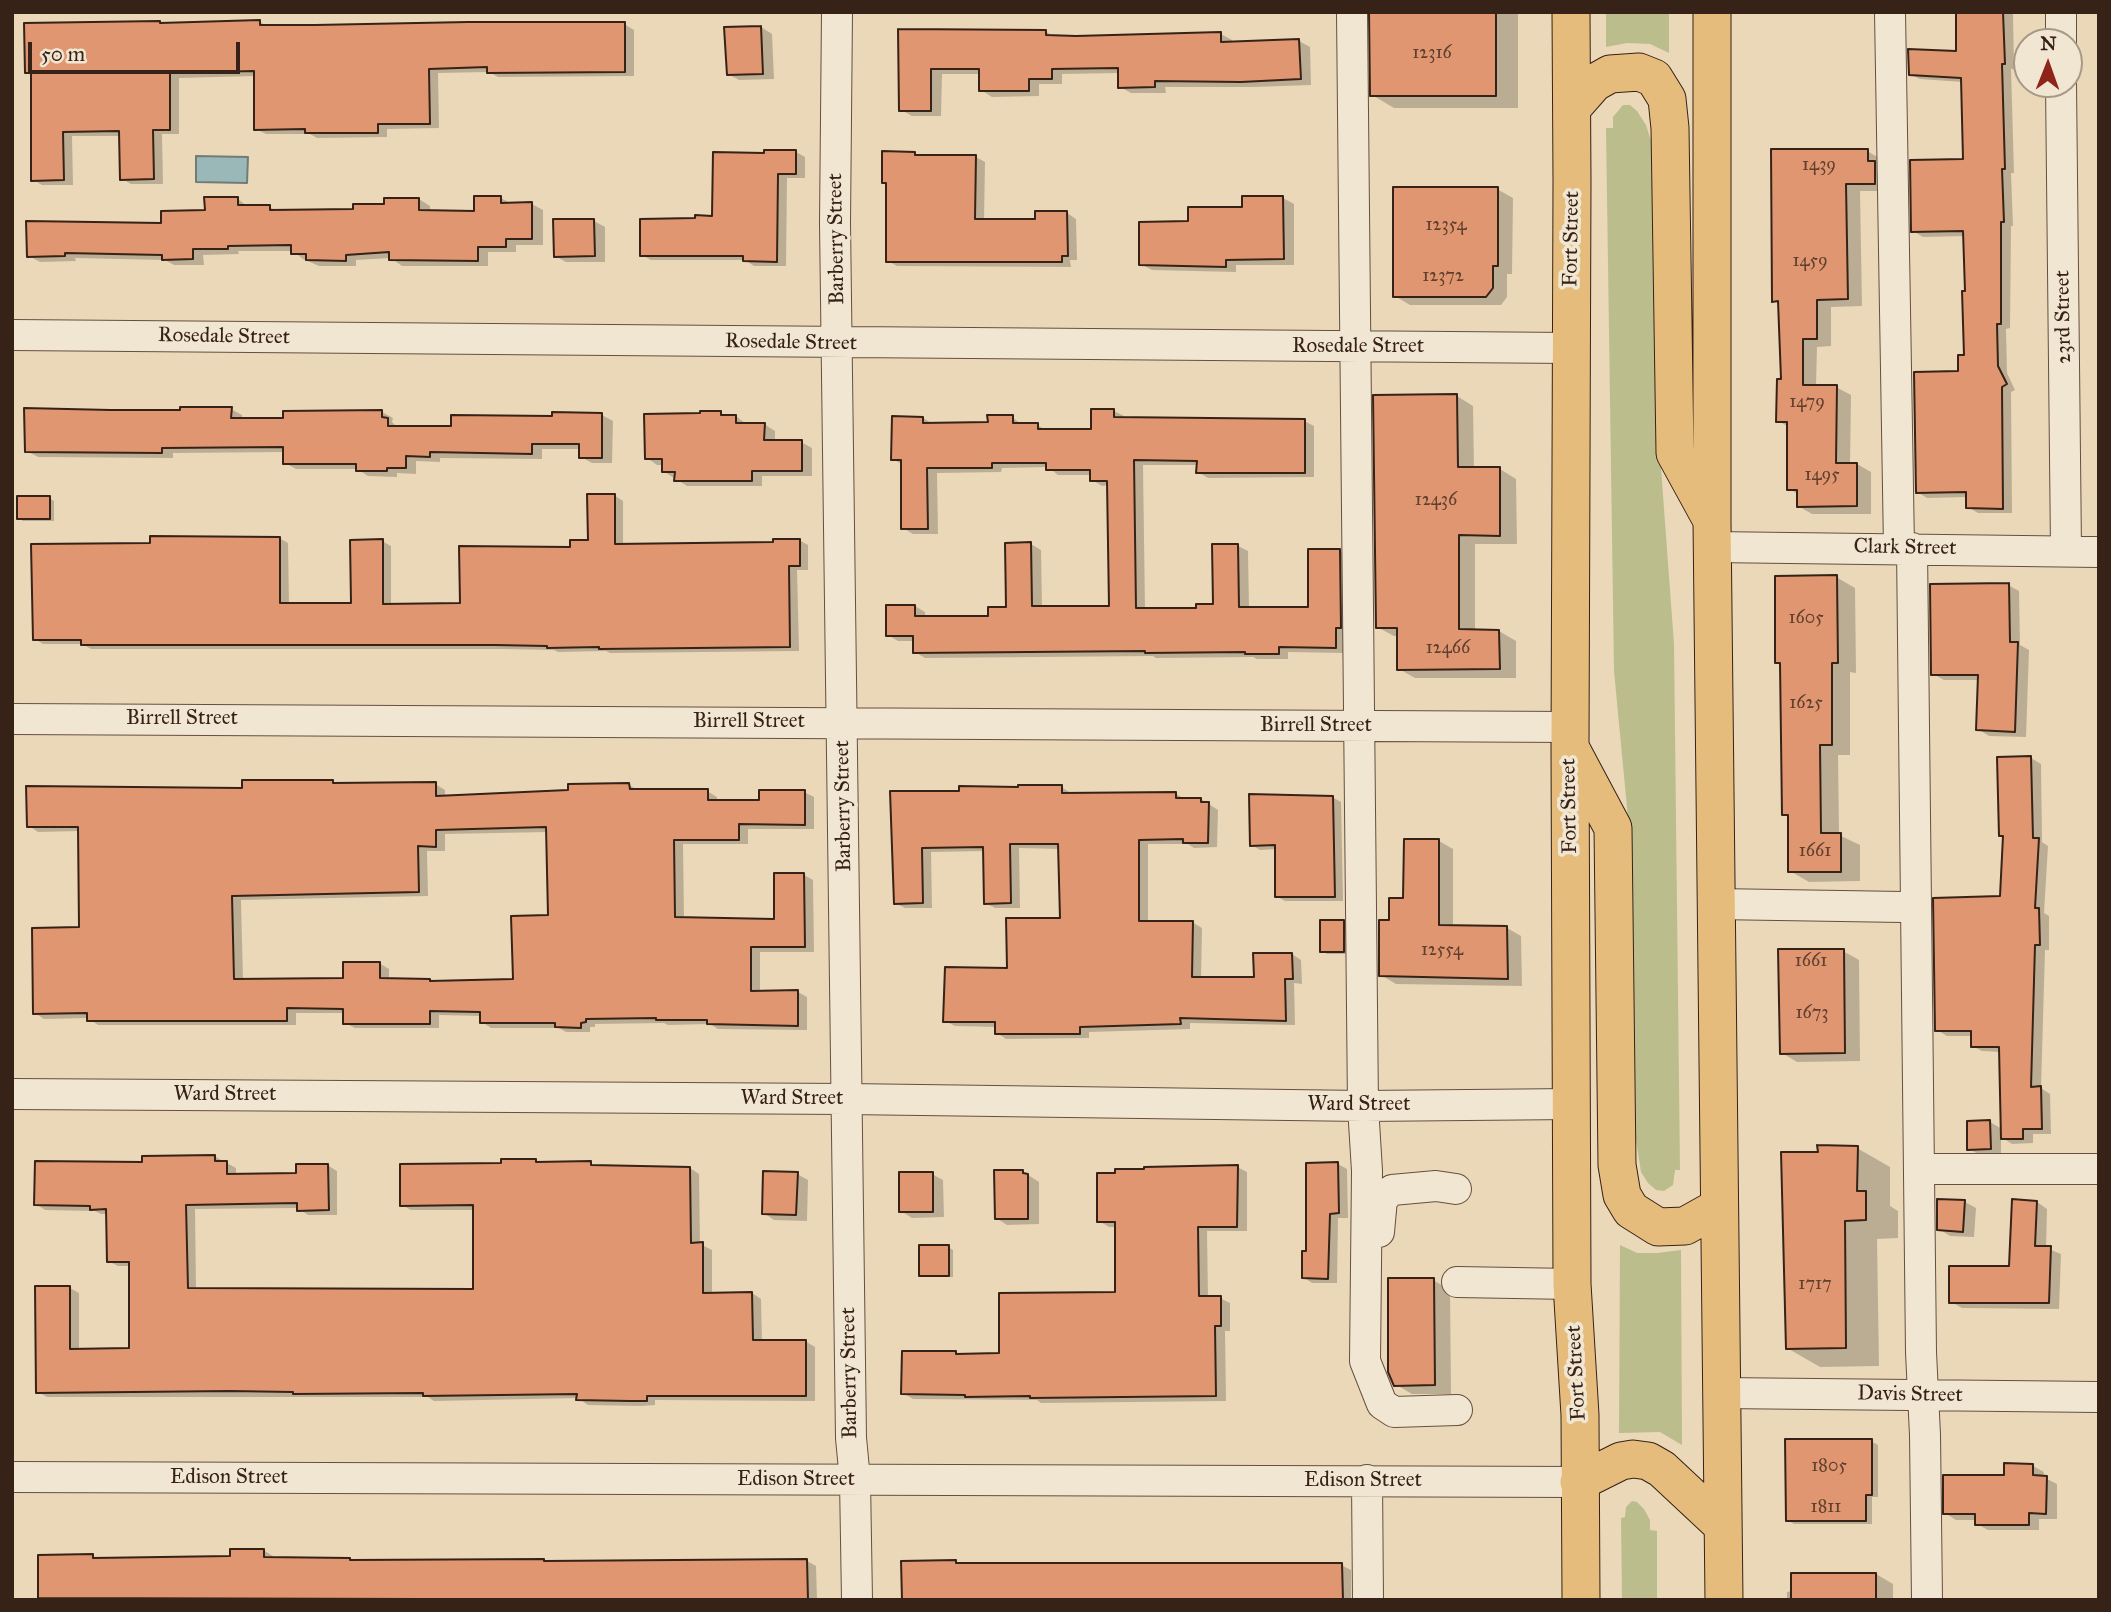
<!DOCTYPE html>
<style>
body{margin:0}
#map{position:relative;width:2111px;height:1612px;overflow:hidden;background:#ead8b9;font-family:"IM FELL Great Primer",serif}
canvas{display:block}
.frame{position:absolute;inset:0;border:14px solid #372217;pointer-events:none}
.north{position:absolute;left:2013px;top:28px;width:70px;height:70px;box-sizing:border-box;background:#f1e6d2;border:2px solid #a79887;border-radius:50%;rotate:1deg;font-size:19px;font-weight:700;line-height:28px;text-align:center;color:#372217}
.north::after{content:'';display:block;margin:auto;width:24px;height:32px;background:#8f2418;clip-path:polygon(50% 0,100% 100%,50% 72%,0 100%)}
.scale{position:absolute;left:28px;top:42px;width:212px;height:32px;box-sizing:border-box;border:4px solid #372217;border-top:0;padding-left:9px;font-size:21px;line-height:24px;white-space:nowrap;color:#372217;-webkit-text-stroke:5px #f1e6d2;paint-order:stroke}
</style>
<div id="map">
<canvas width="2111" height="1612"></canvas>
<div class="frame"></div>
<div class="north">N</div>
<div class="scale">50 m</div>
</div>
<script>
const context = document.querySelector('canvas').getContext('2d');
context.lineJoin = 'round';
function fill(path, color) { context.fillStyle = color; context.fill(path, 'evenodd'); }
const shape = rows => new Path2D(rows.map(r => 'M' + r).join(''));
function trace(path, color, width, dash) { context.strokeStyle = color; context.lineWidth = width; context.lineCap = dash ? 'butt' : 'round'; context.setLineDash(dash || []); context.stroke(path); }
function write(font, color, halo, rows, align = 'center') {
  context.font = font + ' "IM FELL Great Primer",serif'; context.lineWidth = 7; context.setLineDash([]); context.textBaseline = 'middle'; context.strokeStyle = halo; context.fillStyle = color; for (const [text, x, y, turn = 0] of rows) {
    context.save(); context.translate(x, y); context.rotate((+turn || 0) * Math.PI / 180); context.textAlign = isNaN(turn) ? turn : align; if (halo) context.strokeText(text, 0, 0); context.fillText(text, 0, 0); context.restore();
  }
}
fill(shape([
 [1606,12,1669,12,1669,53,1650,44,1627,43,1606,47],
 [1623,105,1630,105,1637,111,1646,125,1651,141,1657,141,1661,468,1674,644,1680,1170,1675,1170,1673,1185,1664,1191,1656,1190,1648,1183,1641,1172,1636,1140,1630,1140,1628,818,1614,671,1606,128,1613,128,1613,117],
 [1620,1245,1637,1253,1657,1253,1681,1250,1682,1445,1660,1432,1619,1433],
 [1632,1501,1637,1502,1644,1509,1650,1520,1650,1530,1657,1531,1657,1600,1622,1600,1621,1518,1625,1517,1626,1507]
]), '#bbbd8c');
const water = shape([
 [196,156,248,157,247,183,196,182,196,156]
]);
fill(water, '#9ab8b7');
trace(water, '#727c77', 2);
fill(shape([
 [1371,12,1514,12,1518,14,1518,108,1394,108,1372,95],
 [1958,12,2013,12,2014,69,2011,69,2014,173,2011,173,2013,226,2011,226,2010,328,2006,329,2007,373,2015,390,2011,392,2012,513,1978,513,1968,507,1968,497,1927,498,1917,492,1965,356,1965,236,1923,237,1913,231,1964,161,1963,82,1920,79,1910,74,1958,53],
 [260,22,267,26,624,24,634,30,634,76,498,77,489,72,438,73,439,128,387,129,387,137,317,138,310,134,266,134,256,129,256,76,179,78,179,134,162,134,163,184,131,184,122,179,121,136,72,136,73,185,42,185,33,180,33,76,26,72],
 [761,27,772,34,774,79,739,80,728,74],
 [899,30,1045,31,1055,37,1221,34,1232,40,1232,44,1299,41,1310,47,1311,85,1253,87,1165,87,1166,93,1131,93,1120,87,1119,73,1062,74,1062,84,1039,84,1039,96,992,97,981,90,981,74,942,74,941,116,912,116,901,110],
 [1772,151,1867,151,1881,159,1889,191,1860,191,1862,306,1831,307,1831,346,1817,347,1816,386,1836,387,1851,395,1850,464,1857,464,1871,472,1871,514,1812,514,1798,506,1798,494,1789,489,1789,427,1778,421,1782,381,1780,304,1773,301],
 [765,152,796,152,805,157,805,178,787,178,786,266,754,266,745,260,651,260,642,255,714,217,765,155],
 [914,153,920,157,976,157,985,162,984,221,1037,220,1067,213,1076,219,1077,260,1070,260,1071,267,897,266,888,261,888,185,883,182],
 [1497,189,1513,198,1512,274,1507,274,1507,297,1501,305,1410,305,1395,296],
 [501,198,512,204,532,204,543,210,543,245,516,245,516,252,488,252,488,266,402,266,391,258,356,260,356,266,319,266,303,259,293,251,238,251,239,254,203,255,204,265,174,265,165,260,75,258,76,261,40,262,29,256,163,225,207,212,238,199,248,207,269,207,278,211,355,211,419,199,430,206,430,212,476,213],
 [1283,198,1294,204,1294,265,1236,265,1236,272,1152,270,1141,264,1190,223],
 [594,221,605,227,605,262,566,262,555,256],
 [1457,396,1473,406,1474,469,1500,469,1516,479,1517,544,1475,544,1475,631,1499,631,1516,641,1516,678,1415,678,1399,669,1399,636,1394,636,1377,627],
 [231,409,242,415,242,420,285,420,382,412,393,418,392,422,398,428,453,428,602,415,613,421,612,463,592,463,581,457,581,449,542,449,542,459,440,458,440,462,416,461,416,474,397,473,397,477,368,476,357,469,296,469,285,463,285,452,173,453,173,458,38,457,27,451,131,412],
 [1114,411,1124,416,1124,419,1304,421,1314,426,1314,477,1208,478,1198,472,1198,465,1143,465,1145,610,1198,610,1214,606,1238,546,1248,551,1249,608,1310,609,1339,551,1349,557,1345,653,1288,652,1288,659,1257,659,1253,657,1156,658,1153,656,925,658,915,652,915,641,898,641,888,635,915,606,925,612,925,617,990,618,1008,609,1031,544,1041,550,1042,608,1111,608,1109,485,1102,486,1092,480,1092,475,1058,475,1048,467,1002,468,1001,472,937,473,938,534,913,534,903,528,903,465,893,459,923,418,933,424,989,424,1012,417,1022,425,1037,425,1048,431,1092,430],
 [721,413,727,417,736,416,746,424,764,424,775,431,775,442,801,442,812,448,812,476,762,476,762,486,687,486,663,471,663,465,657,465,647,458],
 [614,495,623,501,623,546,775,543,799,540,808,545,808,570,797,570,799,651,610,653,606,651,558,652,554,650,505,649,91,649,82,644,43,644,35,639,152,545,279,538,288,543,289,604,353,605,382,541,391,546,391,606,462,605,571,548,589,542],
 [49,498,54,501,54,521,23,521,18,518],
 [1836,577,1855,588,1856,673,1850,672,1850,755,1838,755,1839,835,1860,845,1860,881,1809,882,1790,871,1790,818,1783,814,1782,665,1777,662],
 [2008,585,2019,591,2020,645,2029,650,2026,737,1989,736,1978,729,1980,680,1944,680,1933,674],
 [2031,758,2041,764,2042,842,2048,846,2044,913,2049,916,2049,950,2045,950,2041,1088,2050,1094,2051,1134,2033,1134,2033,1143,2012,1144,2001,1137,2001,1155,1980,1155,1969,1149,1990,1122,2002,1129,2001,1052,1982,1051,1972,1046,1973,1036,1947,1036,1937,1030,2001,898,2005,837,2000,835],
 [332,782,337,785,435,784,445,790,445,797,570,791,629,785,639,791,707,791,717,797,717,802,761,802,804,792,814,797,814,829,748,829,748,844,683,844,684,919,776,921,804,875,813,880,814,952,760,952,760,992,798,992,807,997,807,1030,718,1029,710,1024,668,1025,664,1023,595,1024,595,1027,590,1027,590,1032,566,1032,559,1028,491,1028,482,1022,482,1016,439,1015,439,1028,355,1028,345,1023,345,1013,296,1013,296,1025,98,1025,88,1018,44,1019,35,1013,81,929,80,831,38,832,29,826,244,789],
 [548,832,549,917,515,981,434,983,430,980,389,980,389,969,379,963,345,980,243,980,241,900,428,896,427,851,445,851,445,834],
 [1061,787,1071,793,1071,795,1176,794,1185,799,1201,799,1218,810,1217,847,1194,848,1188,844,1148,844,1148,923,1192,922,1202,928,1201,979,1255,979,1292,954,1301,960,1302,984,1294,983,1295,1025,1190,1023,1190,1029,1089,1032,1089,1038,1006,1039,997,1033,997,1027,955,1026,945,1021,1008,970,1062,919,1060,849,1019,848,1020,908,995,908,985,903,985,851,931,852,932,908,905,908,895,903,892,793,961,792],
 [1332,797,1341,802,1343,901,1285,901,1276,896,1277,849,1260,850,1252,845],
 [1439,841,1453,849,1453,927,1507,928,1521,936,1522,986,1396,984,1381,975,1391,921],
 [1343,921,1348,924,1348,954,1327,954,1322,951],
 [1843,951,1859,960,1860,1061,1797,1062,1782,1053],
 [1857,1148,1890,1167,1890,1206,1898,1211,1898,1238,1877,1239,1879,1366,1820,1367,1787,1348,1819,1154],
 [214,1156,236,1168,236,1175,298,1174,327,1165,337,1171,337,1215,308,1215,298,1208,195,1209,196,1290,475,1291,475,1210,411,1210,402,1205,503,1165,536,1161,540,1163,590,1163,597,1167,690,1168,699,1174,700,1244,712,1250,712,1294,752,1293,761,1299,762,1342,805,1341,815,1347,815,1401,655,1400,655,1405,641,1406,588,1405,578,1398,434,1401,428,1397,47,1397,38,1392,70,1288,79,1293,79,1351,131,1350,131,1266,118,1266,108,1261,108,1214,101,1214,95,1211,45,1210,36,1204,144,1164],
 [1338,1164,1347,1169,1348,1218,1338,1218,1337,1283,1312,1283,1303,1277,1308,1253],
 [1237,1167,1247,1172,1247,1231,1207,1231,1208,1298,1220,1298,1230,1303,1230,1331,1225,1331,1226,1401,1041,1403,1037,1400,913,1399,903,1393,956,1353,960,1356,1001,1355,1117,1294,1117,1227,1109,1227,1099,1221],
 [1022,1171,1039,1182,1039,1224,1007,1225,996,1218],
 [797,1174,808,1180,807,1221,774,1220,764,1213],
 [932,1174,943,1180,944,1217,912,1218,901,1211],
 [1965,1202,1976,1208,1974,1237,1950,1236,1939,1229],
 [2037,1202,2047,1209,2046,1248,2061,1254,2059,1309,1962,1308,1951,1302,2011,1268],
 [948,1247,953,1250,953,1277,926,1277,921,1275],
 [1433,1280,1450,1290,1451,1394,1412,1394,1395,1384],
 [1871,1441,1878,1445,1878,1497,1872,1497,1872,1524,1794,1524,1787,1520],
 [2033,1466,2044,1472,2043,1477,2057,1484,2057,1519,2039,1519,2039,1530,1988,1530,1977,1524,1977,1520,1956,1520,1945,1513],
 [263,1550,273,1556,273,1559,349,1560,353,1562,544,1561,548,1563,807,1561,816,1566,817,1600,45,1600,40,1597,93,1556,99,1559,232,1558],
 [955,1562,961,1565,1341,1565,1351,1570,1351,1600,903,1600],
 [1876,1574,1893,1584,1893,1600,1787,1600,1787,1592]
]), '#0003');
const building = shape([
 [1369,12,1496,12,1496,96,1370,96,1369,12],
 [1956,12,2003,12,2005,64,2002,64,2005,169,2002,169,2004,222,2001,222,2001,324,1997,324,1998,366,2007,384,2002,387,2003,509,1966,508,1966,492,1916,493,1914,372,1958,371,1958,355,1964,355,1962,291,1965,291,1963,231,1911,232,1910,160,1963,159,1961,78,1909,75,1908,49,1956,51,1956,12],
 [260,20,260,25,315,25,468,22,625,22,625,72,487,73,487,67,429,69,430,124,378,124,378,133,305,133,305,129,254,130,254,71,170,73,170,130,153,130,154,179,120,180,119,131,63,132,64,180,31,181,31,73,25,73,24,23,160,21,160,23,260,20],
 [761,26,763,74,727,75,724,27,761,26],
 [898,29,1046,30,1046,35,1076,36,1221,32,1221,42,1299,39,1301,79,1241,82,1155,81,1155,87,1118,88,1118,68,1052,69,1052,79,1029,79,1029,91,979,91,979,69,931,69,931,111,899,111,898,29],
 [1771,149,1868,149,1868,161,1875,161,1875,184,1846,184,1848,299,1817,300,1817,339,1803,339,1803,385,1837,385,1836,463,1857,463,1857,506,1797,507,1797,490,1787,490,1787,422,1776,422,1777,379,1781,379,1778,301,1772,302,1771,149],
 [764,150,796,150,796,174,778,174,777,262,743,261,743,256,640,256,640,219,695,218,695,215,712,216,713,152,764,153,764,150],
 [882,151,915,152,915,155,976,155,975,219,1035,219,1035,211,1067,211,1068,256,1062,256,1062,262,886,262,886,183,882,183,882,151],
 [1393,187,1498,187,1498,266,1493,266,1493,288,1486,297,1393,297,1393,187],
 [474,196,501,196,501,203,532,202,532,239,506,239,506,247,478,247,478,261,389,260,389,252,346,255,346,261,306,260,306,254,291,254,291,245,228,246,228,249,193,249,193,259,162,260,162,255,65,253,65,256,27,257,26,221,161,223,161,211,205,210,204,197,238,197,238,205,270,205,270,210,353,209,353,204,384,204,384,198,419,198,419,210,474,211,474,196],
 [1242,196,1283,196,1284,259,1226,260,1226,267,1139,265,1139,222,1188,221,1188,207,1242,207,1242,196],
 [553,219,594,219,595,256,554,257,553,219],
 [1457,394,1458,467,1500,467,1500,536,1459,535,1459,629,1499,630,1500,669,1397,670,1397,628,1376,628,1373,395,1457,394],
 [180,407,232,407,231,418,283,418,283,411,382,410,382,417,388,418,388,426,451,426,451,415,552,416,552,412,602,413,602,458,579,458,579,444,532,444,532,454,430,452,430,457,406,456,406,468,387,468,387,471,356,471,356,464,283,464,283,447,162,448,162,453,25,452,24,408,110,410,180,410,180,407],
 [1091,409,1114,409,1114,417,1305,419,1305,473,1196,473,1197,461,1134,460,1136,608,1196,608,1196,604,1213,604,1212,544,1238,544,1239,607,1308,607,1308,549,1340,549,1341,628,1336,628,1336,648,1279,647,1279,654,1245,654,1245,652,1145,653,1145,651,913,653,913,636,886,636,886,605,915,605,915,616,988,616,988,607,1006,607,1005,543,1031,542,1032,606,1109,606,1107,481,1090,481,1090,470,1046,470,1046,463,992,463,992,468,927,468,928,529,901,529,901,460,891,460,892,416,923,417,923,423,988,422,987,415,1013,415,1013,423,1038,423,1038,429,1091,429,1091,409],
 [700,411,721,411,721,415,736,415,736,423,765,423,764,440,802,440,802,471,752,471,752,481,674,481,675,472,662,472,662,459,645,459,644,414,700,413,700,411],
 [587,494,615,494,615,544,773,542,773,539,800,539,800,566,789,566,790,647,599,649,599,647,547,648,547,646,495,645,81,645,81,640,33,640,31,544,150,543,150,536,280,537,280,603,351,603,350,540,383,539,383,604,460,603,459,546,570,547,570,540,588,540,587,494],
 [17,496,50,496,50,519,17,519,17,496],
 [1837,575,1838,663,1832,663,1832,745,1820,745,1821,833,1841,833,1841,872,1788,872,1788,815,1782,815,1780,663,1775,663,1775,576,1837,575],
 [2009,583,2010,642,2018,642,2015,732,1976,730,1978,675,1931,675,1930,584,2009,583],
 [2031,756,2033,838,2039,838,2035,908,2039,908,2040,945,2035,945,2031,1087,2041,1086,2042,1129,2023,1129,2023,1139,2001,1139,1999,1047,1971,1047,1971,1031,1935,1031,1933,898,2000,896,2003,836,1999,836,1997,757,2031,756],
 [242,780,333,780,333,783,436,782,436,796,568,790,568,784,629,783,630,789,708,789,708,800,759,800,759,790,805,790,805,825,739,824,739,840,674,840,675,917,774,919,774,873,804,873,805,947,751,947,751,991,798,990,798,1026,707,1024,707,1020,656,1020,656,1018,586,1019,586,1022,581,1023,581,1028,555,1027,555,1023,480,1023,480,1012,430,1011,430,1024,343,1024,343,1009,287,1008,287,1021,87,1021,87,1013,33,1014,32,928,79,927,78,827,27,827,26,786,242,788,242,780],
 [546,827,548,915,511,916,513,979,430,981,430,979,380,978,380,962,343,962,343,978,234,979,232,896,419,892,418,846,436,847,436,830,546,827],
 [1018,785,1062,785,1062,793,1176,792,1176,798,1201,798,1201,802,1209,802,1208,843,1183,843,1183,839,1139,840,1139,921,1193,921,1192,977,1254,977,1253,953,1292,953,1293,979,1285,979,1286,1021,1180,1018,1181,1024,1080,1027,1080,1034,995,1034,995,1022,943,1022,945,967,1007,968,1006,918,1060,918,1058,844,1010,844,1011,903,984,904,983,847,922,848,923,903,894,904,890,791,959,791,959,786,1018,787,1018,785],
 [1249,794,1333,796,1335,897,1275,897,1275,845,1250,846,1249,794],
 [1404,839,1439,839,1439,925,1507,926,1508,979,1379,976,1379,920,1389,920,1389,898,1403,898,1404,839],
 [1320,920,1344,920,1344,952,1320,952,1320,920],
 [1778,949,1844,949,1845,1053,1780,1054,1778,949],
 [1990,1120,1991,1149,1967,1150,1967,1121,1990,1120],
 [1817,1145,1858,1146,1857,1191,1866,1191,1866,1220,1845,1221,1846,1348,1786,1349,1781,1152,1818,1152,1817,1145],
 [215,1155,215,1161,227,1161,227,1174,296,1173,296,1164,328,1164,329,1210,297,1211,297,1203,186,1205,188,1288,473,1289,473,1205,400,1206,400,1164,501,1163,501,1159,536,1159,536,1162,591,1161,591,1165,690,1167,691,1243,703,1242,703,1293,752,1292,753,1340,806,1340,806,1396,647,1396,647,1401,630,1401,576,1400,577,1394,423,1396,423,1393,293,1394,293,1392,230,1391,36,1393,35,1286,70,1286,70,1349,129,1348,129,1262,107,1262,106,1209,90,1210,90,1206,34,1205,35,1161,142,1162,142,1156,215,1155],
 [1338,1162,1339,1213,1330,1214,1328,1279,1302,1278,1302,1251,1306,1251,1306,1163,1338,1162],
 [1238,1165,1237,1227,1198,1227,1199,1296,1221,1296,1221,1326,1215,1326,1216,1396,1030,1398,1030,1396,965,1397,965,1395,901,1394,902,1351,956,1351,956,1354,999,1353,999,1293,1115,1292,1115,1222,1097,1222,1097,1173,1115,1173,1115,1169,1144,1169,1144,1167,1238,1165],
 [994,1170,1023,1170,1023,1173,1028,1174,1028,1219,995,1219,994,1170],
 [763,1171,798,1172,796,1215,762,1214,763,1171],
 [899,1172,933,1172,933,1212,899,1212,899,1172],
 [1937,1199,1965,1200,1963,1232,1937,1230,1937,1199],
 [2012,1199,2037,1201,2035,1246,2051,1246,2049,1303,1949,1303,1949,1266,2009,1266,2012,1199],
 [919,1245,949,1245,949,1276,919,1276,919,1245],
 [1388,1278,1434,1278,1435,1385,1394,1386,1388,1372,1388,1278],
 [1785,1439,1872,1439,1872,1495,1866,1495,1866,1521,1786,1521,1785,1439],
 [2004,1463,2033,1464,2033,1475,2047,1476,2046,1514,2029,1513,2029,1525,1975,1525,1975,1514,1943,1514,1943,1475,2004,1475,2004,1463],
 [230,1549,264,1549,264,1557,350,1558,350,1560,544,1559,544,1561,807,1559,808,1600,38,1598,38,1555,93,1554,93,1558,230,1556,230,1549],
 [956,1560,956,1563,1342,1563,1343,1600,902,1600,901,1561,956,1560],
 [1791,1573,1876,1573,1876,1600,1791,1600,1791,1573]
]);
fill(building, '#e09771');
trace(building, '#372217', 2);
const minor = shape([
 [837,12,835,223,851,1438,855,1480,857,1600],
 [1352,12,1363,1106,1367,1171,1365,1361,1382,1404,1394,1412,1457,1410],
 [1890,12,1899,548],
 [2061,12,2061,42],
 [2061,84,2066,550],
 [12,335,1570,348],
 [1712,547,2099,552],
 [1912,548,1921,1352,1925,1435,1927,1600],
 [12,719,1570,727],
 [1716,904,1903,907],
 [12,1094,847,1099,1363,1106,1572,1104],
 [1919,1169,2099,1169],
 [1379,1232,1382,1199,1392,1190,1436,1186,1456,1189],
 [1457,1282,1572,1284],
 [1721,1393,2099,1397],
 [12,1477,1579,1482],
 [1367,1480,1368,1600]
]);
const major = shape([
 [1571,12,1572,181,1570,747,1572,1284,1580,1415,1581,1600],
 [1712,12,1712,521,1724,1600],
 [1572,108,1594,83,1610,74,1639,72,1654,78,1667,99,1670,128,1675,453,1710,517],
 [1572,751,1613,828,1617,1165,1622,1195,1631,1210,1658,1227,1685,1226,1719,1207],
 [1579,1482,1621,1461,1633,1459,1648,1461,1662,1469,1723,1526]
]);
trace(minor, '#645040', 32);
trace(major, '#372217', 39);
trace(minor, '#f1e6d2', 30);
trace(major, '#e5bc7c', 37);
write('18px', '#613f2e', null, [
 ["12316",1432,54],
 ["1439",1819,166],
 ["12354",1446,226],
 ["1459",1810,262],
 ["12372",1443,277],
 ["1479",1807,403],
 ["1495",1822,476],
 ["12436",1436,501],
 ["1605",1806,619],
 ["12466",1448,649],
 ["1625",1806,704],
 ["1661",1815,852],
 ["12554",1442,951],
 ["1661",1811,962],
 ["1673",1812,1014],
 ["1717",1815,1285],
 ["1805",1829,1467],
 ["1811",1826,1508]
]);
write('21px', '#372217', '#f1e6d2', [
 ["Barberry Street",837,239,-91],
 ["Fort Street",1572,239,-89],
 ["23rd Street",2064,317,-91],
 ["Rosedale Street",224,337,1],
 ["Rosedale Street",791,343,1],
 ["Rosedale Street",1358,347],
 ["Clark Street",1905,548,1],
 ["Birrell Street",182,719],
 ["Birrell Street",749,722],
 ["Birrell Street",1316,726],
 ["Barberry Street",844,806,-91],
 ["Fort Street",1570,806,-91],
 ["Ward Street",225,1095],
 ["Ward Street",792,1099],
 ["Ward Street",1359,1105],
 ["Barberry Street",850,1373,-91],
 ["Fort Street",1577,1373,-93],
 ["Davis Street",1910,1395,1],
 ["Edison Street",229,1478],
 ["Edison Street",796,1480],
 ["Edison Street",1363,1481]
]);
</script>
